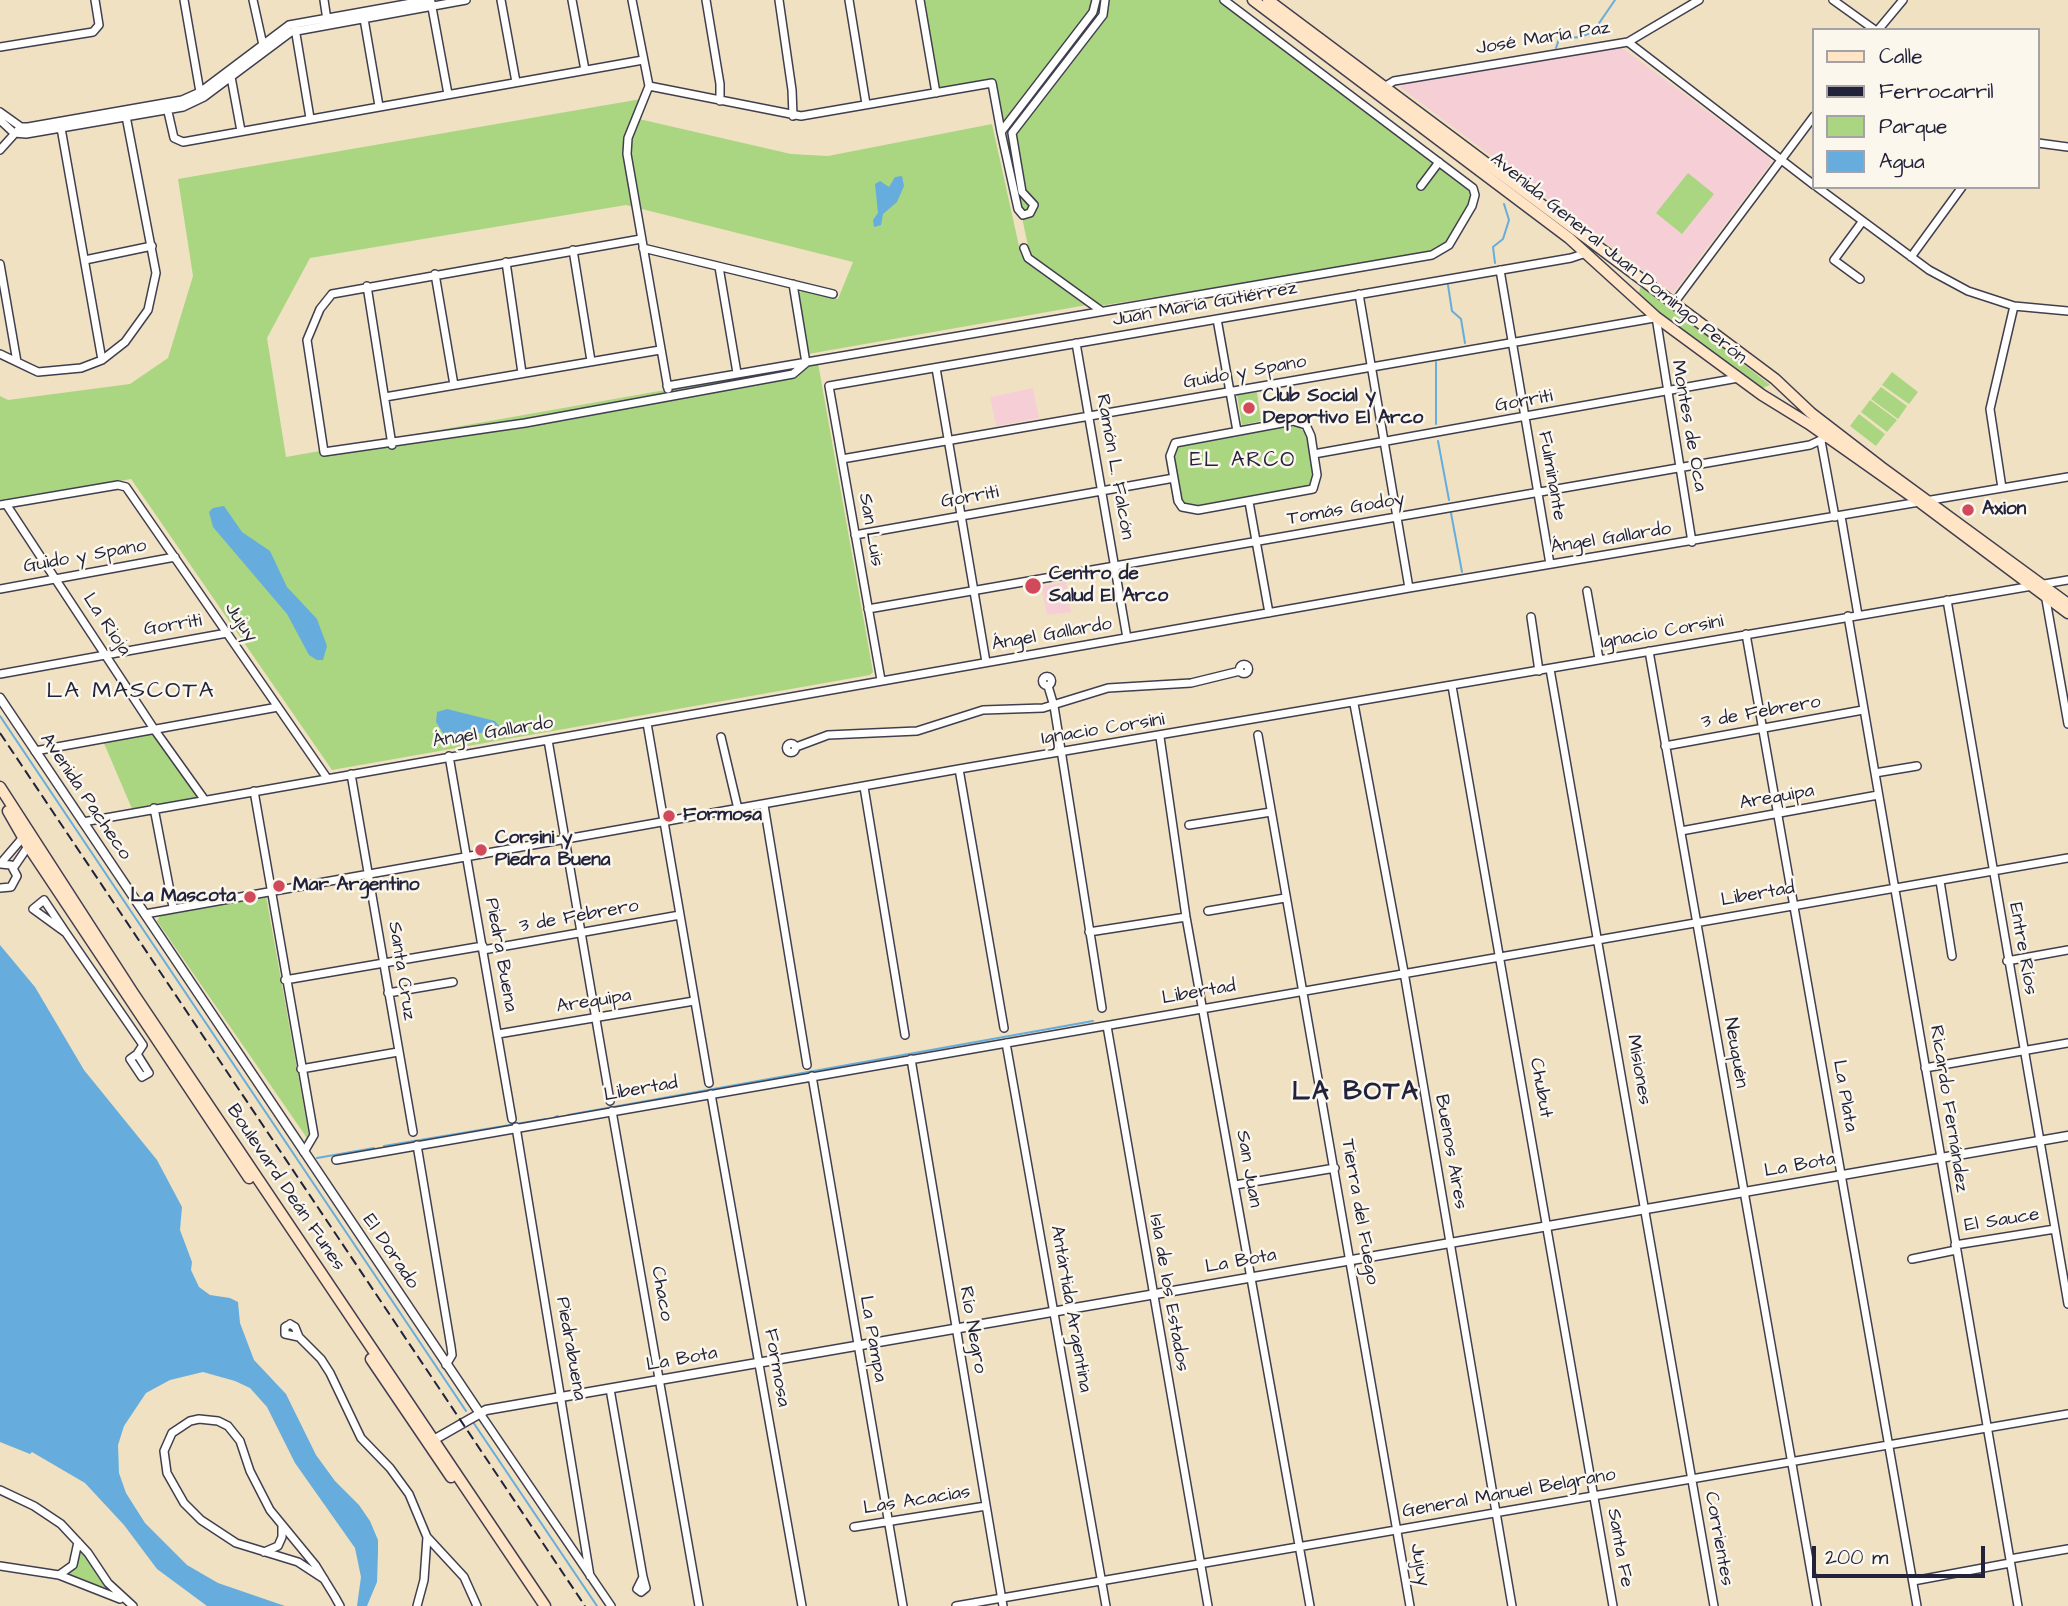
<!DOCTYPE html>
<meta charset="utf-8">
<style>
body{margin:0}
#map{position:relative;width:2068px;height:1606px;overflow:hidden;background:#efe1c2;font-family:"Architects Daughter",sans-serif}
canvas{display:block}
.legend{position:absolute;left:1812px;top:28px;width:228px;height:161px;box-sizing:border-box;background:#fbf7ec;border:2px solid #a4a2a5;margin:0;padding:9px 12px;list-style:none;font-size:21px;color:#22223b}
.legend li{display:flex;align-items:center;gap:14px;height:35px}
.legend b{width:35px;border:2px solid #a4a2a5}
.scale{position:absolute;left:1812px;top:1546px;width:173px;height:32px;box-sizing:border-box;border:4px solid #22223b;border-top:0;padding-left:9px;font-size:21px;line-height:24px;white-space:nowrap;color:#22223b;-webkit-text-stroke:5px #fbf7ec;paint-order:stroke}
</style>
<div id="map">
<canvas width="2068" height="1606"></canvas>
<ul class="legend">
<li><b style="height:9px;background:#ffe4c6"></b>Calle</li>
<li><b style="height:9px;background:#22223b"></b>Ferrocarril</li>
<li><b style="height:19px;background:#aad682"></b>Parque</li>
<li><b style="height:19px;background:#66addd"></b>Agua</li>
</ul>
<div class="scale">200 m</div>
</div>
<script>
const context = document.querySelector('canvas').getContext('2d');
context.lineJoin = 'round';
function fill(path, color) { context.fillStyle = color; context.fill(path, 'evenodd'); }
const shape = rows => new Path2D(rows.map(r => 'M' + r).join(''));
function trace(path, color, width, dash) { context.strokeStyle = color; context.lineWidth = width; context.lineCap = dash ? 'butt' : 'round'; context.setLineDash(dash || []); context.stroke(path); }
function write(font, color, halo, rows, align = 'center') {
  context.font = font + ' "Architects Daughter",sans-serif'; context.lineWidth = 5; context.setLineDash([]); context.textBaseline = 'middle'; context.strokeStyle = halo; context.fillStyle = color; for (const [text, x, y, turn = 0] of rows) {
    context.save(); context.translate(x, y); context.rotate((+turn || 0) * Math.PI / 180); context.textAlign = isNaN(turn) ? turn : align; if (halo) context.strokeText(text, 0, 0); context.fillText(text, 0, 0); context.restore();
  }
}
fill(shape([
 [1621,47,1770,158,1771,163,1673,293,1400,87,1404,84],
 [1033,388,1039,418,996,426,990,397],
 [1066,582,1071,612,1047,615,1041,586]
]), '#f6cfd6');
fill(shape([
 [924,0,1220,0,1468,188,1470,197,1463,218,1452,237,1428,254,1099,306,1030,255,993,81,939,90],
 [647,98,639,119,791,154,828,156,992,124,1021,255,1087,305,808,354,797,295,802,291,838,299,853,262,626,205,310,258,267,338,286,457,818,363,873,672,870,675,332,770,131,479,0,502,0,396,8,400,130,384,168,358,193,276,178,179],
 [1688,173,1714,194,1682,234,1656,213],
 [1641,286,1644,286,1770,385,1760,389,1638,296],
 [1892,372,1918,392,1909,404,1882,385],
 [1881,387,1907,406,1898,419,1871,399],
 [1257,392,1261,421,1242,425,1237,395],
 [1870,400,1897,420,1887,432,1861,412],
 [1859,414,1885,434,1876,446,1850,426],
 [1296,425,1307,434,1315,479,1311,488,1197,507,1181,501,1173,456,1178,446],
 [153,731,200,797,133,811,103,741],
 [266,896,309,1135,307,1138,157,921,160,916],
 [80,1550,83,1550,110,1589,67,1575]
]), '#aad682');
fill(shape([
 [902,176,904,186,897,202,883,214,881,225,874,227,873,220,878,213,875,184,880,181,889,187,895,177],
 [224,506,242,532,270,551,287,587,317,619,327,646,323,660,317,660,309,655,287,614,213,527,209,512,213,508],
 [447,709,495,721,500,727,492,732,445,736,436,722,437,712],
 [0,945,35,987,84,1070,157,1160,182,1207,180,1230,192,1262,191,1270,199,1287,210,1295,230,1298,238,1302,240,1323,254,1360,286,1394,316,1455,335,1481,359,1505,370,1521,378,1540,378,1552,377,1582,367,1606,357,1606,361,1577,355,1548,295,1463,267,1407,250,1388,235,1381,203,1372,170,1380,146,1393,124,1426,118,1445,119,1473,126,1493,145,1523,187,1565,218,1583,285,1606,207,1606,157,1569,124,1525,85,1483,32,1452,30,1454,0,1442]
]), '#66addd');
trace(shape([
 [1556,48,1559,39,1580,37,1593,32,1615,0],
 [1495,263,1493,247,1503,239,1509,220,1504,204],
 [1448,285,1452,311,1461,319,1465,343],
 [1436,362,1436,424],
 [1438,441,1449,500],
 [1451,513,1462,572],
 [0,716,466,1411],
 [568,1115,1093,1021],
 [555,1117,558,1116],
 [384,1146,546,1119],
 [317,1158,374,1148],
 [473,1422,597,1606]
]), '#66addd', 2);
const minor = shape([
 [184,0,200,92],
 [253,0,263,45],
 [324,0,327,20],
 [501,0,516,82],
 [572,0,585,70],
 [632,0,649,86,628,138,627,154,668,389],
 [706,0,720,84,720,101],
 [779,0,792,90,793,116],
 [849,0,866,104],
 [920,0,936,93],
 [1096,0,1093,12,1001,132,1018,209,1023,215,1030,213,1034,205,1022,192,1012,133,1103,15,1105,0],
 [1833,0,1875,30],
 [431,2,448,94],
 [363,13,379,106],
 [295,28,310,118],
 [1878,30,1903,0],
 [1628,42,1814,185],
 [0,47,93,32,99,25,95,0],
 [231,77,241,131],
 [649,86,801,116,992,83,1001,132],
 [1384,87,1394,81,1628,42,1699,0],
 [166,103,174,138,183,142,643,60],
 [0,112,21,127,28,127,182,100,200,92,289,25,428,0],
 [0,120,14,133,26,134,183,107,204,97,291,32,466,0],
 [61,128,102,360],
 [2038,143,2068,147],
 [0,150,18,130],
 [1421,186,1439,162],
 [1817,187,1929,270,1968,291,2014,306,2068,311],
 [641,239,332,294,320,309,307,340,324,452,525,423,793,374,806,363,793,284],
 [643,248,833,294],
 [1024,248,1028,258,1100,310],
 [573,250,591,361],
 [1911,257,1962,187],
 [85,260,152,246],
 [506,262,522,373],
 [0,264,17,362],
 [719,267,737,373],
 [1500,270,1550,564],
 [435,274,454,385],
 [1860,279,1834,260,1862,222],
 [367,286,392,445],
 [1359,294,1409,588],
 [1674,303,1814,116],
 [1656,317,1692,542],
 [1217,319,1237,431],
 [1076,343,1127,638],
 [0,354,38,372,81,368,102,360,125,342,148,310,156,273,125,111],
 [936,368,986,662],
 [667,386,1432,255,1449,245,1472,206,1475,195,1473,188,1224,0],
 [385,397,660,350],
 [1293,421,1306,425,1311,436,1317,475,1313,489,1198,510,1182,507,1178,501,1170,456,1175,443,1293,421],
 [1821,441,1835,517],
 [1314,454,1738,378],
 [842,459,1654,318],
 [2002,488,1990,409,2014,306],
 [1249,502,1269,613],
 [6,504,154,729,204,799],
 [0,505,118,485,126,487,327,778],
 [1841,516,1858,615],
 [855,535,1174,478],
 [0,589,175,557],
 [1587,591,1599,659],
 [2045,594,2068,724],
 [1947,600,2068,1304],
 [868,609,1810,445,1827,437],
 [1848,616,2018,1606],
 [1531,617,1539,671],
 [1746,634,1917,1606],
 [1649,651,1817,1606],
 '1239.5 669a4.5 4.5 0 1 1 9 0a4.5 4.5 0 1 1-9 0Z',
 [1550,669,1714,1606],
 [0,674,227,633],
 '1042.5 681a4.5 4.5 0 1 1 9 0a4.5 4.5 0 1 1-9 0Z',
 [881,680,829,386,1571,258,1586,253],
 [1048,686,1054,706,1102,1008],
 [1452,686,1613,1606],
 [1354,704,1404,972,1512,1606],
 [647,723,709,1083],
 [1258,735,1410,1606],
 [721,737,738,809],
 [1160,737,1186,917,1310,1606],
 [548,740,610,1101],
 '786.5 748a4.5 4.5 0 1 1 9 0a4.5 4.5 0 1 1-9 0Z',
 [1665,746,1863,710],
 [796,747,828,735,917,731,983,710,1043,708,1108,688,1191,683,1240,671],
 [35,751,278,707],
 [449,756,512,1119],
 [959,769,1004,1028],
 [1875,773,1917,766],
 [351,774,413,1132],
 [864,787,905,1035],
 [254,791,314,1135,304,1152],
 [764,805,807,1065],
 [154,808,173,907],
 [83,822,1409,588,2068,477],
 [1189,825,1271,812],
 [1681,831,1878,795],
 [1,863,25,835],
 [0,864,11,865,17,876,11,887,0,888],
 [14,867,29,845],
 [1940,881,1952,956],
 [1208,911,1285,898],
 [145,914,959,769,2068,580],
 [1089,932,1186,917],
 [66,933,33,909,44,900,66,933,143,1045,137,1054,130,1059,142,1077,149,1073,137,1054],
 [483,950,680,915],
 [2007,961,2068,950],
 [285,980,483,946],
 [388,993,453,982],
 [1107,1026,1208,1606],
 [498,1034,694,1001],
 [1006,1043,1106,1606],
 [911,1059,1003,1606],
 [1925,1068,2068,1043],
 [301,1069,398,1052],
 [812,1076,903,1606],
 [711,1094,802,1606],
 [612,1111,699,1606],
 [516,1127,590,1576],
 [417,1145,451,1347,452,1355,446,1365],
 [336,1160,2068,858],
 [1235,1185,1335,1168],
 [1955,1245,2055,1229],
 [1912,1259,1956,1250],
 [290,1324,295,1327,299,1337,285,1334,285,1327,290,1324],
 [299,1337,321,1359,330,1373,361,1438,390,1468,409,1494,427,1537,424,1580,417,1606],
 [610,1389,643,1577],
 [479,1412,611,1606],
 [0,1490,34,1506,61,1524,88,1553,108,1583,133,1606],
 [854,1527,986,1506],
 [427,1537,464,1577,477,1606],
 [264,1552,278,1546,282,1537,282,1526],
 [2010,1559,2068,1549],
 [0,1566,59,1575,120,1599],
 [59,1575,73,1565,78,1542],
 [643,1577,646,1588,641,1592,637,1589,643,1577],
 [324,1579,298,1562,236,1543,201,1520,184,1503,167,1473,164,1451,172,1433,190,1421,199,1419,218,1421,228,1426,240,1441,250,1471,270,1510,316,1566,335,1597,340,1606],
 [1913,1581,2010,1563],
 [956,1606,2068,1414]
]);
const tertiary = shape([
 [0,698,479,1412],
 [430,1442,486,1410,2068,1136]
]);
const secondary = shape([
 [1253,0,1569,238,1656,317,1762,395,1809,424,1921,503,2068,613],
 [1268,0,1775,379,1811,413,1881,467,2068,604],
 [0,787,133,993,545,1606],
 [8,811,28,846,249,1178],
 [371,1359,451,1477]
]);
trace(minor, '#413f4f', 10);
trace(tertiary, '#413f4f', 11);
trace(secondary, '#413f4f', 13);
trace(minor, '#fff', 7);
trace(tertiary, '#fff', 8);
trace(secondary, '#ffe4c6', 10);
trace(shape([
 [0,733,585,1606]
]), '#22223b', 2, [10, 5]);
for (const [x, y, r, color] of [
 [1249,408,7,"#d1495b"],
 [1968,510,7,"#d1495b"],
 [1033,586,9,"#d1495b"],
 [669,816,7,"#d1495b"],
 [481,850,7,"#d1495b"],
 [279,886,7,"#d1495b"],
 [250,897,7,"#d1495b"]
]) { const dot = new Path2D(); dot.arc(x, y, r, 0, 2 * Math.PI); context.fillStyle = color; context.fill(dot); trace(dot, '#fbf7ec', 2.5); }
write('19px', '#22223b', '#fbf7ec', [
 ["José María Paz",1543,39,-9],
 ["Avenida General Juan Domingo Perón",1618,259,39],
 ["Juan María Gutiérrez",1205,305,-10],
 ["Guido y Spano",1245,373,-10],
 ["Gorriti",1524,402,-10],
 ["Montes de Oca",1688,426,80],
 ["Ramón L. Falcón",1114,467,80],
 ["Fulminante",1551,476,80],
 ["Gorriti",970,498,-10],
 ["Tomás Godoy",1346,510,-10],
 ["San Luis",870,530,80],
 ["Ángel Gallardo",1611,539,-9],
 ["Guido y Spano",85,557,-10],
 ["Jujuy",240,623,56],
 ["La Rioja",106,625,56],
 ["Gorriti",173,626,-9],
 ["Ignacio Corsini",1662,633,-10],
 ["Ángel Gallardo",1052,635,-10],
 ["3 de Febrero",1761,713,-10],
 ["Ignacio Corsini",1103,730,-9],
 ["Ángel Gallardo",493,733,-9],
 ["Avenida Pacheco",85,797,56],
 ["Arequipa",1777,798,-10],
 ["Libertad",1758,895,-10],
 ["3 de Febrero",579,917,-10],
 ["Entre Ríos",2022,949,80],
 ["Piedra Buena",500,955,80],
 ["Santa Cruz",401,971,81],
 ["Libertad",1199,993,-10],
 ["Arequipa",594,1002,-9],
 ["Neuquén",1735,1053,80],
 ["Misiones",1638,1070,80],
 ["Chubut",1540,1088,80],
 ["Libertad",641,1090,-10],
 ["La Plata",1844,1096,80],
 ["Ricardo Fernández",1948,1109,81],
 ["Buenos Aires",1450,1152,80],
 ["La Bota",1800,1166,-10],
 ["San Juan",1248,1169,80],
 ["Boulevard Deán Funes",285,1188,56],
 ["Tierra del Fuego",1359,1212,80],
 ["El Sauce",2002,1221,-9],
 ["El Dorado",390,1252,56],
 ["La Bota",1241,1262,-10],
 ["Isla de los Estados",1168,1293,80],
 ["Chaco",661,1294,80],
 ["Antártida Argentina",1070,1309,80],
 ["Río Negro",972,1330,80],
 ["La Pampa",872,1339,80],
 ["Piedrabuena",570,1349,80],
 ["La Bota",682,1360,-10],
 ["Formosa",776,1368,80],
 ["General Manuel Belgrano",1509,1494,-10],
 ["Las Acacias",917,1501,-9],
 ["Corrientes",1718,1539,80],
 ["Santa Fe",1619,1548,80],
 ["Jujuy",1419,1565,80]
]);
write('bold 19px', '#22223b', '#fbf7ec', [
 ["Club Social y",1263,397],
 ["Deportivo El Arco",1263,419],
 ["Axion",1982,510],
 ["Centro de",1049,575],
 ["Salud El Arco",1049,597],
 ["Formosa",683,816],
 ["Corsini y",495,839],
 ["Piedra Buena",495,861],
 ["Mar Argentino",293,886],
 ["La Mascota",236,897,"right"]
], 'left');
context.letterSpacing = '2px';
write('21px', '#22223b', '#fbf7ec', [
 ["EL ARCO",1243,462]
]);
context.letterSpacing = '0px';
context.letterSpacing = '2px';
write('23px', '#22223b', '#fbf7ec', [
 ["LA MASCOTA",131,692]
]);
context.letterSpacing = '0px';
context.letterSpacing = '2px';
write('bold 26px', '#22223b', '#fbf7ec', [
 ["LA BOTA",1356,1094]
]);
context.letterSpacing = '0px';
</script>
